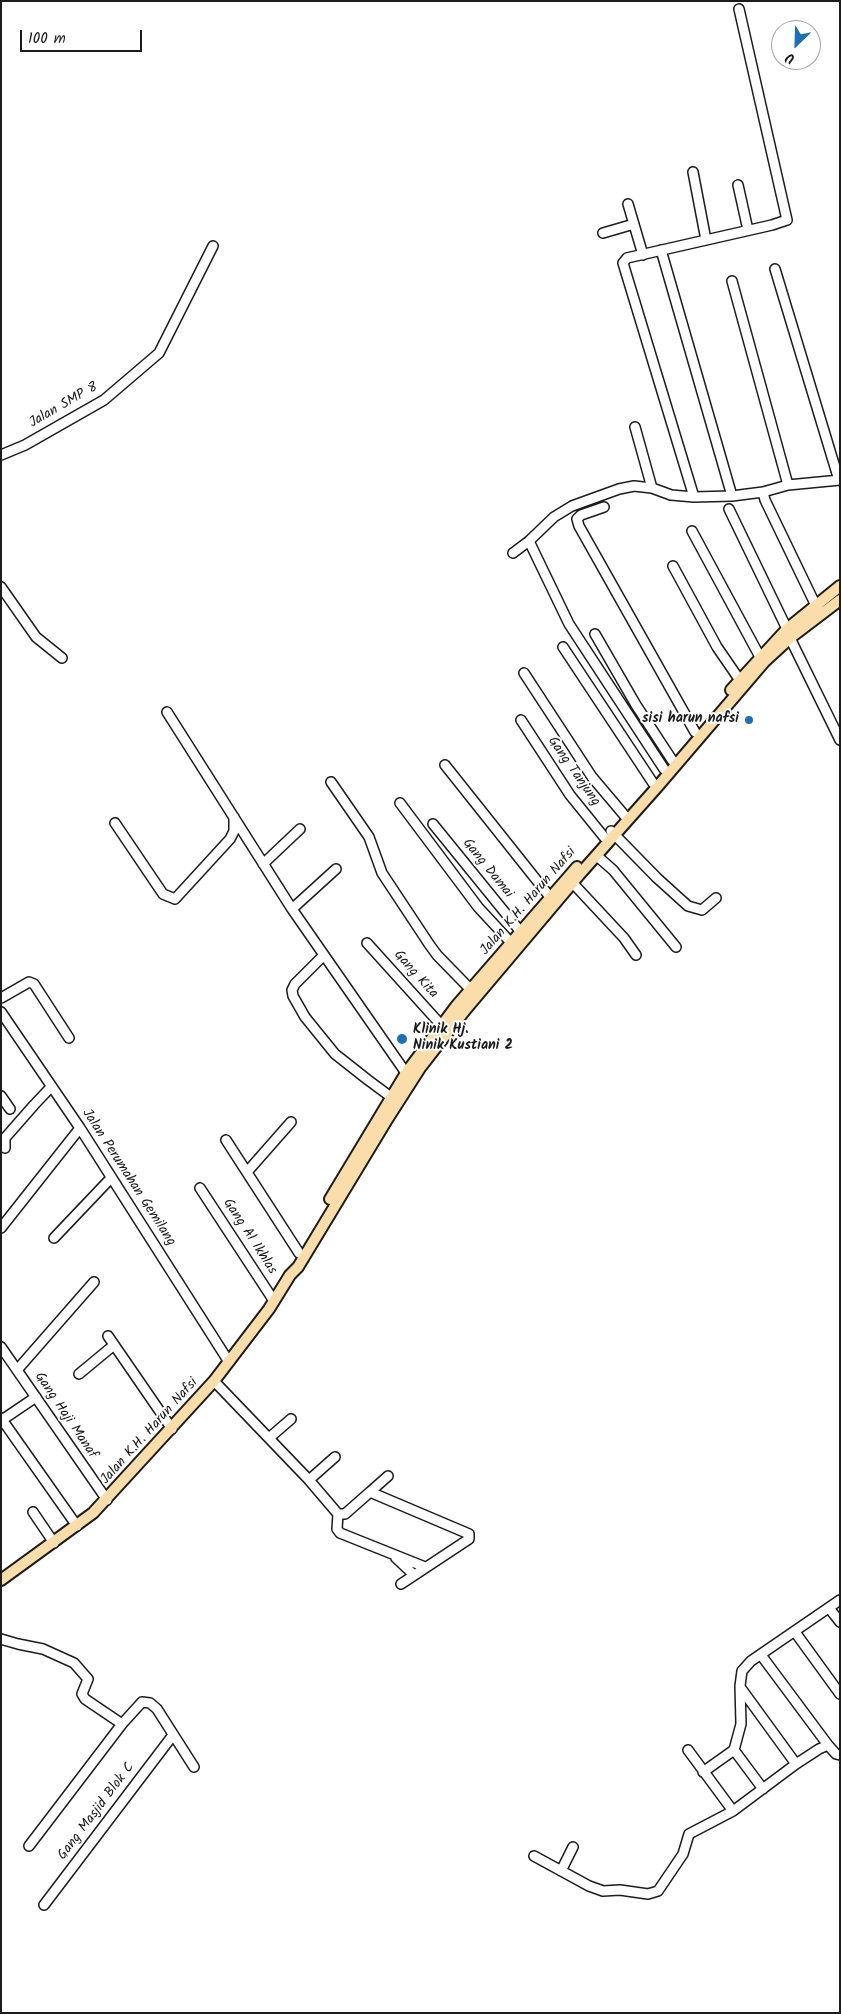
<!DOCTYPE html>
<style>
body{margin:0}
#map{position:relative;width:841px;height:2014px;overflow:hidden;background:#fff;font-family:Kalam,sans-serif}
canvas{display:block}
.frame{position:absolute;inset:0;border:2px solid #1c1c1c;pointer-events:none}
.north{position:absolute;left:771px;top:20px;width:50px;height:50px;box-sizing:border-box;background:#fff;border:1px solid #a4a4a4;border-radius:50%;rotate:204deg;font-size:14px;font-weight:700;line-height:20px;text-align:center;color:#1c1c1c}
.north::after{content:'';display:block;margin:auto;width:18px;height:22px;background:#1f6fb2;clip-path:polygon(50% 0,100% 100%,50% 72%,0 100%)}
.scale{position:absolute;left:20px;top:30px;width:122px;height:22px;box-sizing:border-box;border:2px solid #1c1c1c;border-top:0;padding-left:6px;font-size:15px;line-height:18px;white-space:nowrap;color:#1c1c1c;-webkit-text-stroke:4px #fff;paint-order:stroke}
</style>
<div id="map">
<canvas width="841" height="2014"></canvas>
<div class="frame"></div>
<div class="north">U</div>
<div class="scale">100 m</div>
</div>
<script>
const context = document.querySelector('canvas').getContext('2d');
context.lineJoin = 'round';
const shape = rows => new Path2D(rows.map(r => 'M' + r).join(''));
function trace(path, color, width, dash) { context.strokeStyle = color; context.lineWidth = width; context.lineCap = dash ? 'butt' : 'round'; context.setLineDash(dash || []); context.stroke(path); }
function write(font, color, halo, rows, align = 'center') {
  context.font = font + ' Kalam,sans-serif'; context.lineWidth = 4; context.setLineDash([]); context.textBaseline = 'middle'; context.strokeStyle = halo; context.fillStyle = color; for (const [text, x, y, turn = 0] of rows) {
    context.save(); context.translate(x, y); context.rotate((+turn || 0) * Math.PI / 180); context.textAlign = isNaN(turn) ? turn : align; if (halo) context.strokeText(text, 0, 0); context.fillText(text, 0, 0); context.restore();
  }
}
const minor = shape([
 [693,172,706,240],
 [738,185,748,230],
 [628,204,643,255],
 [603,233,634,224],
 [661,250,732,496],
 [775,269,838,477,837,480],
 [732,281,788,485],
 [635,427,652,488],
 [1,455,25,445,104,400,159,353,213,246],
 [763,492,765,500,818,610],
 [694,497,623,263,627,258,772,225,787,220,739,9],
 [604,507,581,515,577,519,579,526,695,732],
 [729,509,787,629],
 [692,531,760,657],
 [529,541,569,624,664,769],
 [513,553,529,541,554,517,572,506,619,489,634,486,652,488,671,495,694,497,732,496,763,492,788,485,840,480],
 [673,566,717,647,739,679],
 [1,587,36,637,62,658],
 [595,634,636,705,672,760,676,764],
 [790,638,840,740],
 [563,647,653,783],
 [524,673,592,777,625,816],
 [167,712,292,909,406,1073],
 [521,720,570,795,604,837],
 [445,765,554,902],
 [331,782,369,837,382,873,429,944,437,955,475,994],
 [400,803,478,907,515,947],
 [115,823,163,894,175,899,230,839,234,831,234,817],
 [433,824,520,931],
 [611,831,657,878,688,906,702,910,716,898],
 [597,856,613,870,676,947],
 [263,864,300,829],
 [568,878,624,938,636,955],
 [292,909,336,869],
 [367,943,442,1026],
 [324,955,295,984,292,990,293,996,305,1017,335,1054,368,1080,391,1097],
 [1,998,29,982,34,984,69,1038],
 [1,1012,80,1128,229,1362],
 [1,1096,10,1109],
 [226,1140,299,1253],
 [5,1148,5,1138,34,1105,51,1087],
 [247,1172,291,1122],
 [200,1188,274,1301],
 [1,1228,80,1128],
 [54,1238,111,1178],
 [108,1336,172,1429],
 [1,1347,107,1500],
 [17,1370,94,1282],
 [79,1374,114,1345],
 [214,1381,309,1480,338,1514,345,1514,370,1492,469,1534,469,1539,401,1584],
 [1,1418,77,1526],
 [2,1420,36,1397],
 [269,1438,291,1419],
 [309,1480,335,1457],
 [370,1492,388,1476],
 [33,1512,54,1543],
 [338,1514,337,1529,340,1533,425,1567],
 [396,1558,414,1575],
 [829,1608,840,1622],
 [795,1632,840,1694],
 [1,1639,18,1644,43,1649,74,1663,88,1679,82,1694,85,1699,122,1724,142,1702,150,1703,157,1709,194,1767],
 [761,1655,828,1745],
 [740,1687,796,1764],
 [688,1750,733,1811],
 [703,1772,734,1750],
 [763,1789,734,1750,741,1724,740,1686,742,1671,751,1661,840,1600],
 [29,1846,122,1724],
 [534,1856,589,1886,603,1891,620,1890,648,1894,658,1891,683,1854,689,1834,733,1811,796,1764,819,1749,828,1745,836,1754,840,1755],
 [561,1871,573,1847],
 [44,1905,173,1735]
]);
const major = shape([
 [731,690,787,629,840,586],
 [330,1199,406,1073,457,1005,577,867],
 [1,1580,93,1513,214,1381,269,1309,290,1275,298,1267,388,1118,420,1068,466,1009,579,875,658,786,765,661,790,638,840,600]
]);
trace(minor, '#1c1c1c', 12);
trace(major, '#1c1c1c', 14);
trace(minor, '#fff', 9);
trace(major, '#fbddab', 10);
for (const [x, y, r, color] of [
 [749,720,5,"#1f6fb2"],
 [402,1039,6,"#1f6fb2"]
]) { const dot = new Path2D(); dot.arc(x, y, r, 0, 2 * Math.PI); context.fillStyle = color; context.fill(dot); trace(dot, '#fff', 2); }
write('14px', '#1c1c1c', '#fff', [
 ["Jalan SMP 8",64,406,-30],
 ["Gang Tanjung",573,772,55],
 ["Gang Damai",487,869,51],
 ["Jalan K.H. Harun Nafsi",529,902,-49],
 ["Gang Kita",415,975,48],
 ["Jalan Perumahan Gemilang",128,1178,57],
 ["Gang Al Ikhlas",249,1237,57],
 ["Gang Haji Manaf",65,1416,56],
 ["Jalan K.H. Harun Nafsi",150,1432,-48],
 ["Gang Masjid Blok C",97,1812,-53]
]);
write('bold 14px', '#1c1c1c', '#fff', [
 ["sisi harun nafsi",739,720],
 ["Klinik Hj.",413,1031,"left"],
 ["Ninik Kustiani 2",413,1047,"left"]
], 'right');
</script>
